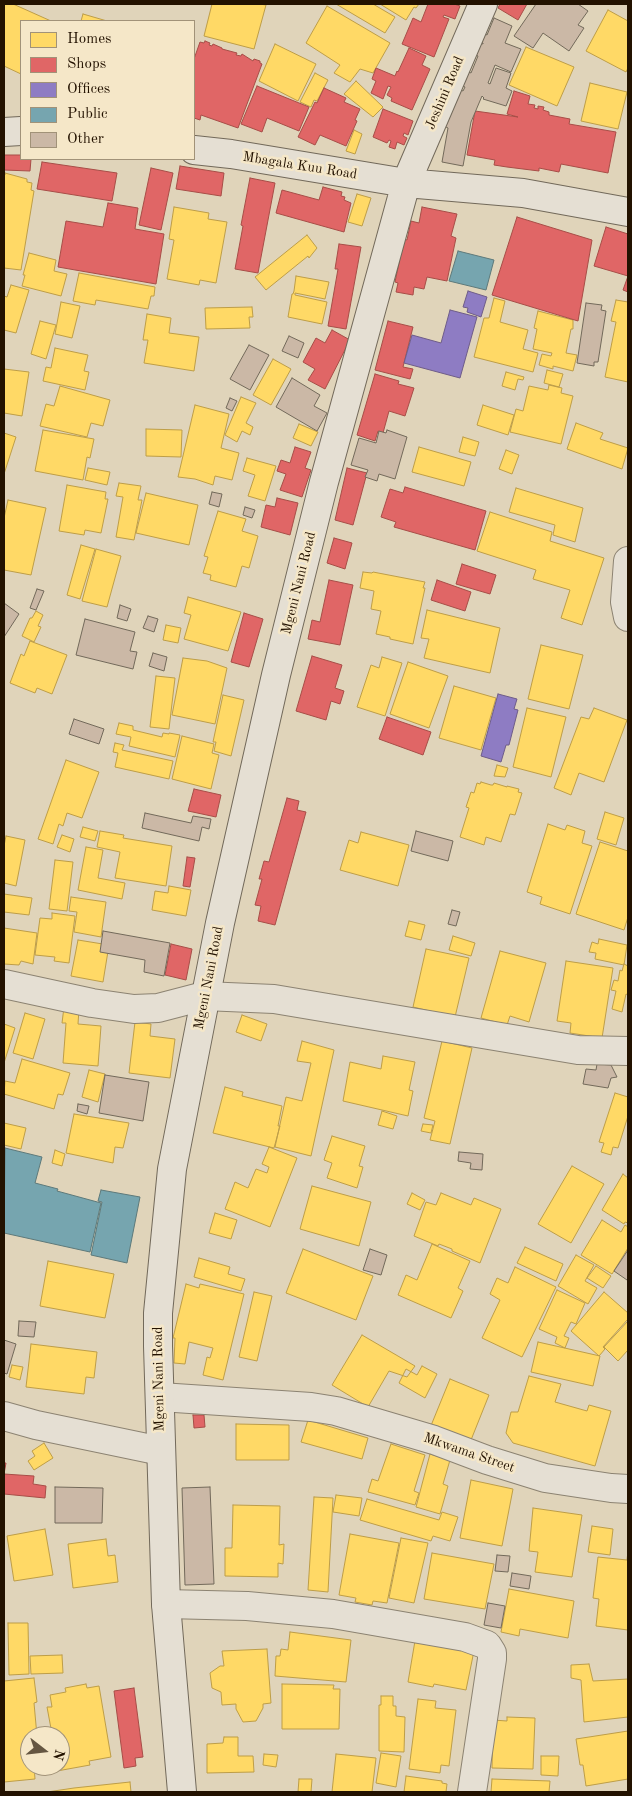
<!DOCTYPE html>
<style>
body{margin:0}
#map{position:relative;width:632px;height:1796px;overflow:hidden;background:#e0d4ba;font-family:"Old Standard TT",serif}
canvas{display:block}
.frame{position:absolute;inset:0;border:5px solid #231200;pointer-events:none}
.legend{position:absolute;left:20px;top:20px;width:175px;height:140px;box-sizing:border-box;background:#f5e7c8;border:1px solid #a19278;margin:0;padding:6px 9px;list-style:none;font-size:15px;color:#231200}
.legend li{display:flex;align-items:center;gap:10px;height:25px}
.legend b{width:25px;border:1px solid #a19278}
.north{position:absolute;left:20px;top:1726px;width:50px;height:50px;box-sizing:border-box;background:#f5e7c8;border:1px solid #a19278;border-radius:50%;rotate:106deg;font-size:14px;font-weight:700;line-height:20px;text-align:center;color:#231200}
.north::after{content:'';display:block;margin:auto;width:18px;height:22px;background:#655641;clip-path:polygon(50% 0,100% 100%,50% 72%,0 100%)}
</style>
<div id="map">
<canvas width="632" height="1796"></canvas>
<div class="frame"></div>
<ul class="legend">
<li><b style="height:14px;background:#ffd966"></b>Homes</li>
<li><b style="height:14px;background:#e06666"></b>Shops</li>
<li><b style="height:14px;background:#8e7cc3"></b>Offices</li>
<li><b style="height:14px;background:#76a5af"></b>Public</li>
<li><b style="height:14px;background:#cbb8a6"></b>Other</li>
</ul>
<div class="north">N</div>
</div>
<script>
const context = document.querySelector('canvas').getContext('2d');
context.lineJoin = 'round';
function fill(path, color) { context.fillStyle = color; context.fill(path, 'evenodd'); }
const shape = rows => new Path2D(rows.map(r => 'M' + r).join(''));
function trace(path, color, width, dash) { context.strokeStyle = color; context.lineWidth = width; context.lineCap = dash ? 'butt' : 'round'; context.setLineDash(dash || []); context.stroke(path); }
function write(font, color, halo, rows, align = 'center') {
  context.font = font + ' "Old Standard TT",serif'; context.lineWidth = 5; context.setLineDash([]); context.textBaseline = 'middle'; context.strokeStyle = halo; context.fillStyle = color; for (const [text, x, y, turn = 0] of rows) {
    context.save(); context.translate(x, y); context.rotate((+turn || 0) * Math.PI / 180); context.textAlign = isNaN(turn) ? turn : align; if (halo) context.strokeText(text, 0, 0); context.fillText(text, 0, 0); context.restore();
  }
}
const homes = shape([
 [4,4,13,4,51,21,21,21,21,74,4,66,4,4],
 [212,4,260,4,266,5,254,49,204,36,212,4],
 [336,4,373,4,395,17,385,33,336,4],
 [380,4,419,4,416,8,414,7,406,20,380,4],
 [327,6,390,43,373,73,360,69,350,82,334,73,340,65,306,43,327,6],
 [608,10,628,21,628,68,626,72,586,51,608,10],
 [83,14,107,21,81,21,83,14],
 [275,44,316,64,298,101,259,81,275,44],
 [526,47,574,67,557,106,509,85,526,47],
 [315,73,328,80,317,101,314,100,311,107,300,102,315,73],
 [356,81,383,107,373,117,344,94,356,81],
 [590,83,627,92,618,129,581,121,590,83],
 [354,130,362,134,355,154,346,151,354,130],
 [5,173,27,179,27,182,32,183,31,190,34,191,21,270,4,268,4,175,5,175,5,173],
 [357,194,371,198,362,226,348,222,357,194],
 [174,207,209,213,208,219,227,222,216,283,200,280,199,285,167,279,174,240,169,239,174,207],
 [307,235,317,248,309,258,308,256,266,290,255,277,307,235],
 [29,253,56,260,54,271,67,274,61,296,22,286,25,275,23,275,29,253],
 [79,273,155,287,154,296,151,296,148,309,96,300,95,305,73,301,79,273],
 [296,276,329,282,325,299,295,293,295,295,327,302,322,324,288,317,292,294,293,294,294,291,296,276],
 [11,285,29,290,16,333,4,330,4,296,7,297,11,285],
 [494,298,505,301,500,322,528,330,523,349,538,353,533,372,474,357,484,318,489,318,494,298],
 [616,300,628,302,628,382,605,377,616,322,611,321,616,300],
 [61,302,80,306,72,338,55,334,61,302],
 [252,307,253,317,249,317,250,328,206,329,205,308,252,307],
 [538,311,573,320,573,329,571,329,566,353,577,355,573,371,553,366,553,369,539,365,542,354,551,356,552,353,533,349,537,329,534,328,538,311],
 [147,314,171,318,169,333,199,337,194,371,144,363,148,340,143,340,147,314],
 [40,321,56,325,46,359,31,354,40,321],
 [55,348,88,355,84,371,89,372,85,390,43,381,46,367,51,368,55,348],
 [273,359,291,369,271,405,253,395,273,359],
 [4,369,29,372,22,416,4,413,4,369],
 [547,370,563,374,559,387,544,383,547,370],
 [506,372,524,377,523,380,518,379,515,390,502,386,506,372],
 [549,385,562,388,561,393,573,396,561,444,510,432,516,409,523,411,529,386,548,390,549,385],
 [60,386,110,400,103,426,91,423,87,437,40,426,46,404,54,406,60,386],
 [241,397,256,403,246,423,253,427,250,435,242,431,237,442,225,435,241,397],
 [195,405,229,414,221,448,239,453,232,480,215,476,213,485,195,479,178,477,195,405],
 [483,405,514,415,508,435,477,425,483,405],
 [576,423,603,433,600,439,628,448,622,469,567,449,576,423],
 [299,424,318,432,311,446,293,438,299,424],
 [146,429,182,430,181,457,146,456,146,429],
 [43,430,94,439,90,458,87,457,83,480,35,471,43,430],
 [4,433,16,437,4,474,4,433],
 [463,437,479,442,475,456,459,452,463,437],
 [419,447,471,462,464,486,412,472,419,447],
 [506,450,519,455,512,474,499,469,506,450],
 [247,458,276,466,265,501,248,496,255,475,243,471,247,458],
 [88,468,110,472,107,485,85,480,88,468],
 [119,483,141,486,138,500,142,500,134,540,116,537,123,497,116,496,119,483],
 [67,485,106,492,105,499,108,499,101,533,85,530,84,535,59,531,67,485],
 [516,488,583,508,575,542,553,535,555,525,509,512,516,488],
 [146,493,198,505,189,545,136,533,146,493],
 [8,500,46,508,31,575,4,570,4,518,8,500],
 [218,511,246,519,242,531,258,536,249,568,242,566,236,587,210,580,211,575,203,573,208,557,204,556,218,511],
 [490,512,552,532,550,541,604,558,582,625,561,618,570,590,533,579,536,570,477,551,490,512],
 [81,545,95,549,80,599,67,595,81,545],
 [96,549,121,556,107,607,82,601,96,549],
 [363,572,372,573,373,572,425,582,423,588,425,588,413,644,390,639,390,637,376,634,381,611,371,609,374,591,360,588,363,572],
 [188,597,241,612,228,651,184,639,191,615,184,613,188,597],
 [427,610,500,628,490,673,424,658,429,639,421,638,427,610],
 [36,611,43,615,38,626,41,627,34,642,22,636,30,618,32,618,36,611],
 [166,625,181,628,178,643,163,640,166,625],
 [30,641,67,655,52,694,37,688,35,693,10,683,21,654,24,656,30,641],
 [541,645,583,655,569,709,528,699,541,645],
 [382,657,402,663,385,716,357,707,371,665,379,668,382,657],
 [183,658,207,661,227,668,215,724,172,715,183,658],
 [408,662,448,676,429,728,390,714,408,662],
 [156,676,175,678,169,729,150,727,156,676],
 [454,686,496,698,481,750,439,738,454,686],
 [223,695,244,700,231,756,214,751,216,742,213,742,223,695],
 [527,708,566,717,551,777,513,767,527,708],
 [594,708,627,720,604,782,579,773,571,795,554,788,581,717,589,719,594,708],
 [119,723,133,726,133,730,162,737,163,733,169,734,169,733,180,735,175,757,129,746,131,737,116,734,119,723],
 [182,736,214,744,212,753,219,755,211,789,172,779,182,736],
 [115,743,124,745,122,750,173,761,169,779,115,767,118,753,113,752,115,743],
 [66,760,99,772,82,818,67,813,63,826,59,824,53,844,38,839,66,760],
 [497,765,508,768,505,777,494,776,497,765],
 [481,782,491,785,493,785,494,783,507,787,507,786,519,789,518,792,522,793,515,815,510,814,501,842,486,837,484,845,460,837,469,808,466,807,471,792,474,793,477,783,480,784,481,782],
 [605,812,624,818,616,845,597,839,605,812],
 [548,824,565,830,567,825,585,831,582,843,592,846,570,914,540,904,542,897,527,892,548,824],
 [83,827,98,831,95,841,80,837,83,827],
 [100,831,124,835,123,838,172,846,166,886,115,878,120,852,97,847,100,831],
 [361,832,409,845,398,886,340,870,349,840,358,843,361,832],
 [62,835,74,839,70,852,57,847,62,835],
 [6,836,25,840,16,886,4,883,4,846,6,836],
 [600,842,628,851,628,917,624,930,576,914,600,842],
 [86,847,103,850,98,878,125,883,122,899,78,890,86,847],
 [55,860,73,862,67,911,49,909,55,860],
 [169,886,191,890,186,916,152,910,155,891,168,893,169,886],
 [4,894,32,898,29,915,4,912,4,894],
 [71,897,106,902,101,937,74,932,77,912,69,911,71,897],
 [52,913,75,916,69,963,54,961,55,957,35,955,40,918,52,919,52,913],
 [409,921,425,925,421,940,405,936,409,921],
 [4,928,37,933,33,964,21,961,19,965,4,964,4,928],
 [453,936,475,943,471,956,449,950,453,936],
 [599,939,627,945,624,965,595,959,596,953,589,952,592,942,598,944,599,939],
 [78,940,109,945,103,982,71,976,78,940],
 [426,949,469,958,455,1017,413,1007,426,949],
 [500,951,546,963,529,1022,510,1016,507,1025,481,1018,500,951],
 [566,961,613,968,602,1038,570,1033,571,1023,557,1021,566,961],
 [624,964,628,966,628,995,626,994,622,1012,612,1009,616,991,611,990,614,980,618,981,620,970,622,971,624,964],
 [64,1007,79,1009,78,1024,101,1026,98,1066,63,1063,66,1023,62,1023,64,1007],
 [25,1013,45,1019,33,1059,13,1053,25,1013],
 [242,1015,267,1024,261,1041,236,1032,242,1015],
 [135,1022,151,1024,150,1036,175,1039,170,1078,129,1073,135,1022],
 [4,1024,15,1028,4,1063,4,1024],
 [302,1041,334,1050,311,1156,275,1147,286,1097,302,1101,311,1063,297,1061,302,1041],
 [442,1041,472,1048,450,1144,430,1140,435,1121,424,1118,442,1041],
 [383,1056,415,1062,409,1090,413,1091,408,1116,343,1101,350,1062,381,1069,383,1056],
 [22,1059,70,1073,63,1095,58,1094,54,1109,4,1094,5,1081,15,1083,22,1059],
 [89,1070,105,1074,98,1102,82,1097,89,1070],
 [225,1087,243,1092,242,1096,282,1106,278,1126,280,1126,274,1148,213,1133,225,1087],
 [615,1093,628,1097,628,1116,618,1148,613,1147,611,1155,601,1152,604,1143,599,1142,615,1093],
 [382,1111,397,1116,393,1129,378,1125,382,1111],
 [74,1114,129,1123,123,1148,115,1147,113,1163,66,1153,74,1114],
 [4,1123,26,1128,21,1149,4,1145,4,1123],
 [423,1124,433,1125,431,1133,421,1131,423,1124],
 [332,1136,365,1146,359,1166,363,1167,357,1188,327,1178,332,1163,324,1160,332,1136],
 [269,1147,297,1158,270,1227,225,1209,235,1182,248,1188,256,1169,267,1173,269,1167,262,1164,269,1147],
 [55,1150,65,1154,62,1166,52,1163,55,1150],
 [572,1166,604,1184,571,1243,538,1224,572,1166],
 [623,1174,628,1178,628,1223,625,1222,624,1224,602,1210,623,1174],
 [312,1186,371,1202,359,1246,300,1229,312,1186],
 [412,1193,425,1200,420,1210,407,1204,412,1193],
 [441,1193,471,1205,474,1198,501,1209,480,1263,452,1251,452,1249,439,1244,438,1246,414,1236,426,1202,436,1205,441,1193],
 [215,1213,237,1220,231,1239,209,1233,215,1213],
 [602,1220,621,1232,625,1225,628,1227,628,1248,612,1274,581,1255,602,1220],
 [432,1244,470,1261,458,1288,463,1291,451,1318,398,1295,406,1275,417,1280,432,1244],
 [525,1247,563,1264,556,1281,517,1263,525,1247],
 [303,1249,373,1276,356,1320,286,1293,303,1249],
 [576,1255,594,1265,585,1281,597,1288,588,1304,558,1286,576,1255],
 [199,1258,230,1267,228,1274,245,1279,241,1291,194,1277,199,1258],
 [48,1261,114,1274,105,1318,40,1306,48,1261],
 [596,1266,611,1276,603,1288,587,1278,596,1266],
 [515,1267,556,1287,522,1357,482,1338,500,1300,490,1294,497,1278,508,1283,515,1267],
 [186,1284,199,1288,200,1284,244,1294,223,1380,203,1375,207,1357,210,1358,213,1348,189,1342,185,1364,174,1363,175,1338,173,1338,186,1284],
 [557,1290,585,1303,576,1324,571,1322,564,1336,569,1338,565,1348,555,1343,557,1337,539,1329,557,1290],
 [254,1292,272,1296,257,1361,239,1357,254,1292],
 [604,1292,628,1313,628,1319,603,1347,605,1349,599,1356,571,1331,604,1292],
 [628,1321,628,1350,618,1361,604,1347,628,1321],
 [362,1335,415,1366,407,1377,389,1371,368,1407,332,1385,362,1335],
 [538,1342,600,1356,593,1386,531,1372,538,1342],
 [31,1344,97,1352,94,1378,86,1377,84,1394,26,1387,31,1344],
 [12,1365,23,1367,20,1380,9,1377,12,1365],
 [422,1366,437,1374,425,1398,399,1383,406,1369,417,1375,422,1366],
 [529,1376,561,1384,555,1402,587,1411,589,1405,611,1411,595,1466,513,1443,506,1433,511,1412,518,1412,529,1376],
 [450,1379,489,1395,469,1445,430,1428,450,1379],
 [308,1420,368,1438,362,1459,301,1442,308,1420],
 [236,1424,289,1425,289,1460,236,1460,236,1424],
 [44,1443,53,1458,34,1470,28,1461,35,1456,32,1451,44,1443],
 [391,1444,425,1455,414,1491,419,1493,415,1505,368,1492,372,1479,378,1481,391,1444],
 [430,1454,450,1460,443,1484,448,1486,440,1514,416,1507,430,1454],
 [471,1480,513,1489,502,1546,460,1538,471,1480],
 [336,1495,362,1498,359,1516,333,1512,336,1495],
 [314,1497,333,1498,328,1592,308,1590,314,1497],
 [367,1499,439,1520,442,1512,458,1517,450,1541,433,1536,431,1541,360,1520,367,1499],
 [233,1505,280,1506,279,1545,284,1544,283,1564,278,1563,278,1577,225,1576,225,1548,232,1548,233,1505],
 [533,1508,582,1515,572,1577,535,1572,538,1552,529,1551,533,1508],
 [592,1526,613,1529,610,1555,588,1552,592,1526],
 [45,1529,53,1575,14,1581,7,1536,45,1529],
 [350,1534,399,1543,387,1603,373,1601,372,1605,355,1602,356,1598,339,1595,350,1534],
 [401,1538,428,1543,414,1603,389,1598,401,1538],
 [106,1539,108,1556,115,1555,118,1582,73,1588,68,1544,106,1539],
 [628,1551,628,1630,596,1626,599,1599,593,1598,598,1557,627,1560,628,1551],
 [432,1553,494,1564,485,1609,424,1599,432,1553],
 [509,1589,574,1601,568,1638,520,1629,519,1636,501,1632,509,1589],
 [8,1623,28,1623,29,1674,9,1675,8,1623],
 [290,1632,351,1640,346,1682,275,1676,276,1656,280,1656,281,1649,288,1650,290,1632],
 [416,1635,475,1646,466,1690,434,1684,433,1687,408,1682,416,1635],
 [267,1649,271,1703,263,1704,263,1708,256,1721,243,1722,236,1709,236,1704,222,1705,221,1692,212,1688,210,1673,220,1666,224,1666,222,1651,267,1649],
 [62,1655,63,1673,31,1674,30,1656,62,1655],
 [589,1664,593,1681,628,1679,628,1717,584,1722,581,1680,571,1678,571,1665,589,1664],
 [34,1678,37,1702,34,1703,37,1736,30,1736,30,1766,34,1766,35,1779,4,1782,4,1681,34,1678],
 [86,1684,87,1688,99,1686,111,1757,89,1761,90,1765,57,1771,56,1766,60,1766,60,1736,55,1736,55,1733,52,1734,47,1707,52,1707,50,1695,66,1692,65,1688,86,1684],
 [282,1684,334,1685,333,1689,340,1689,339,1729,282,1729,282,1684],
 [381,1696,393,1696,393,1706,396,1706,396,1716,405,1717,404,1752,379,1751,379,1705,381,1705,381,1696],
 [418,1699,436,1701,435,1708,456,1710,449,1766,441,1765,440,1773,409,1769,418,1699],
 [507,1717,535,1718,533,1769,492,1768,493,1720,507,1721,507,1717],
 [628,1731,628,1779,586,1786,583,1765,580,1765,576,1739,628,1731],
 [224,1737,238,1737,238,1756,253,1756,254,1772,207,1773,207,1744,223,1743,224,1737],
 [381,1753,401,1756,396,1787,376,1783,381,1753],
 [264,1754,278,1755,276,1767,263,1765,264,1754],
 [336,1754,376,1758,372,1792,332,1792,336,1754],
 [541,1756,559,1756,558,1776,541,1775,541,1756],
 [406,1776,442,1781,442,1783,447,1784,446,1792,404,1792,406,1776],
 [299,1779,312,1779,311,1792,298,1792,299,1779],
 [492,1779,550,1781,549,1792,491,1792,492,1779],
 [130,1782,131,1792,47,1792,74,1788,130,1782]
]);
fill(homes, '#ffd966');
trace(homes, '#bd9d47', 1);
const shops = shape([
 [428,4,454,4,460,6,455,19,444,15,443,17,449,19,434,57,402,44,413,18,421,22,428,4],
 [500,4,527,4,518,20,498,8,500,4],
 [205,41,210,43,209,45,212,46,213,44,222,48,222,49,237,53,236,55,241,56,242,54,253,61,254,59,260,61,260,63,262,64,238,128,201,115,200,120,194,118,194,59,200,42,204,43,205,41],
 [409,48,426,56,422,65,430,69,412,110,391,101,392,98,387,95,391,87,388,86,383,99,371,93,376,81,372,79,376,68,395,76,397,71,398,72,409,48],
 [257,86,309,107,299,131,267,118,262,132,241,124,257,86],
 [324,88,346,98,344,102,360,109,355,120,357,121,346,146,320,135,315,145,298,137,315,102,317,103,324,88],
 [514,91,530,96,528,104,535,105,534,108,538,109,538,106,544,107,543,110,549,112,549,115,570,119,569,124,616,132,608,173,561,164,559,172,539,168,539,171,507,167,494,165,495,160,467,155,475,111,518,117,507,114,514,91],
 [383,109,413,121,408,135,404,133,403,136,407,138,404,145,397,142,395,149,389,147,391,141,389,140,387,143,373,137,383,109],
 [4,155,21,155,21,159,31,159,30,171,4,170,4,155],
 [42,162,117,173,112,201,37,189,42,162],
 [180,166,224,173,221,196,176,189,180,166],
 [151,168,173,173,161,230,139,225,151,168],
 [250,178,275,183,258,273,235,269,243,226,241,225,250,178],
 [323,187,342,192,341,196,345,197,344,200,351,203,344,232,276,213,282,190,319,200,323,187],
 [108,203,138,208,135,229,164,234,156,284,58,267,66,221,103,227,108,203],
 [422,207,457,214,451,236,456,238,447,281,427,277,424,289,414,287,413,295,396,292,398,283,395,282,404,239,407,240,411,221,419,223,422,207],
 [517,217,592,240,578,321,492,295,517,217],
 [606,227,628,234,628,292,623,290,628,276,594,266,606,227],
 [339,244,361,247,346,329,328,326,338,269,335,269,339,244],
 [388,321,413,327,403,367,413,369,410,379,375,370,388,321],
 [332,330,350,340,325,389,308,380,315,369,303,362,316,338,325,343,332,330],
 [375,374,399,381,398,384,414,388,405,416,389,411,383,433,378,431,375,441,357,435,375,374],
 [295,447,311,452,305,468,311,470,302,497,280,490,286,474,277,471,281,460,290,463,295,447],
 [347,468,367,473,353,525,335,520,347,468],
 [405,487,486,511,475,550,394,527,396,522,381,517,390,489,403,493,405,487],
 [277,498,298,503,290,535,261,527,266,505,275,507,277,498],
 [334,538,352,543,345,569,327,563,334,538],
 [462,564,496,575,490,594,456,584,462,564],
 [329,580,353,585,340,645,308,639,312,620,320,622,329,580],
 [437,580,471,592,465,611,431,600,437,580],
 [244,613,263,619,249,667,231,662,244,613],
 [312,656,342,665,335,688,344,691,340,704,331,701,326,720,296,711,312,656],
 [387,717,431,732,423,755,379,739,387,717],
 [194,789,221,795,216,817,188,811,194,789],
 [287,798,299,801,297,810,306,812,275,925,258,921,261,906,255,905,262,879,259,879,264,861,269,862,287,798],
 [187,857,195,858,190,887,183,886,187,857],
 [171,944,192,949,186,980,165,975,171,944],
 [193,1415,204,1415,205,1427,194,1428,193,1415],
 [4,1463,6,1463,4,1474,34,1476,33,1484,46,1486,45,1498,4,1494,4,1463],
 [134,1688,143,1757,135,1758,136,1766,124,1768,114,1691,134,1688]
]);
fill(shops, '#e06666');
trace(shops, '#a74d47', 1);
const offices = shape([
 [468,291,487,297,481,317,467,312,468,308,463,307,468,291],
 [450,310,477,317,460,378,404,363,412,335,441,343,450,310],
 [498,694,517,699,514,709,518,710,509,745,506,745,501,762,481,756,498,694]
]);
fill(offices, '#8e7cc3');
trace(offices, '#6e5c88', 1);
const public = shape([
 [458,251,494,260,486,290,449,281,458,251],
 [5,1148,42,1157,35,1183,58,1189,57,1191,101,1203,90,1252,4,1233,5,1148],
 [101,1190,140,1197,127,1263,91,1255,102,1202,98,1201,101,1190]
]);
fill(public, '#76a5af');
trace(public, '#5d797a', 1);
const building = shape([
 [536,4,578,4,588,11,578,25,584,28,569,51,543,33,533,48,514,36,536,4],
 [494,18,512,26,505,43,521,49,511,72,495,65,488,83,490,84,496,68,511,73,506,88,512,91,506,106,483,99,484,98,482,96,471,122,463,166,442,162,448,128,444,126,458,89,463,91,465,87,454,82,460,68,471,73,478,56,476,55,474,41,483,44,483,43,479,41,483,33,487,35,494,18],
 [586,303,602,305,601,310,606,311,598,362,594,362,594,366,577,363,586,303],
 [289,336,304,343,298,358,282,351,289,336],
 [249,345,269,355,250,390,230,379,249,345],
 [292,378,320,395,314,406,327,413,317,431,276,407,292,378],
 [230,398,237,401,232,411,226,408,230,398],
 [387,430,407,437,395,479,379,474,377,481,365,477,368,470,351,465,359,438,376,443,379,431,386,433,387,430],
 [212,492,222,494,219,507,209,504,212,492],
 [245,507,255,510,252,518,243,515,245,507],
 [37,589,44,591,36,610,30,608,37,589],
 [4,603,19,614,4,637,4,603],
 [120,605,131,609,127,621,117,618,120,605],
 [148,616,158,619,154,632,143,628,148,616],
 [85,619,135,632,130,651,137,652,133,669,76,655,85,619],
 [153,653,167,657,164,671,149,666,153,653],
 [74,719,104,729,99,744,69,734,74,719],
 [145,813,191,823,193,816,211,819,209,829,202,827,199,841,142,828,145,813],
 [416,831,453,841,448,861,411,851,416,831],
 [452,910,460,912,456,926,448,924,452,910],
 [103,931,170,943,164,976,144,972,145,960,100,952,103,931],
 [597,1064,611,1065,617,1077,611,1078,608,1088,583,1084,586,1069,596,1070,597,1064],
 [105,1075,149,1082,143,1121,99,1113,105,1075],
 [78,1104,89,1106,87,1114,77,1111,78,1104],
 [459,1152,483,1154,482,1170,470,1169,471,1163,458,1161,459,1152],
 [370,1249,387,1255,381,1275,363,1270,370,1249],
 [628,1250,628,1278,627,1280,614,1271,628,1250],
 [19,1321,36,1322,34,1337,18,1336,19,1321],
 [4,1340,16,1344,7,1374,4,1373,4,1340],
 [55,1487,103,1488,102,1523,55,1523,55,1487],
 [210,1487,214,1584,185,1585,182,1488,210,1487],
 [497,1555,510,1556,508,1572,495,1571,497,1555],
 [512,1573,531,1576,529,1589,510,1586,512,1573],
 [488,1603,505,1606,501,1628,484,1625,488,1603]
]);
fill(building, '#cbb8a6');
trace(building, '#72695a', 1);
const street = shape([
 [628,561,625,602,628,617],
 [4,984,92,1003,134,1009,158,1008,204,996,274,999,578,1050,628,1051],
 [160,1397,311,1407,336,1411,434,1440,487,1460,545,1478,611,1488,628,1489],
 [4,1416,36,1425,161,1451],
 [166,1604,247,1606,333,1614,465,1637,487,1645,492,1653,492,1659,472,1792]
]);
const secondary = shape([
 [4,132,21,131],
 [194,150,231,154,406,183,523,193,628,212],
 [182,1792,166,1604,158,1346,158,1313,172,1169,220,923,276,675,324,482,406,183,483,4]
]);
trace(street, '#8c8372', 30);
trace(secondary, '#72695a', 30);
trace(street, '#e5dfd3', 28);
trace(secondary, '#e5dfd3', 28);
write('14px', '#231200', '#f5e7c8', [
 ["Jeshini Road",445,93,-67],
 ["Mbagala Kuu Road",300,166,9],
 ["Mgeni Nani Road",299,583,-76],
 ["Mgeni Nani Road",209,978,-79],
 ["Mgeni Nani Road",159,1379,-91],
 ["Mkwama Street",469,1453,19]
]);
</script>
